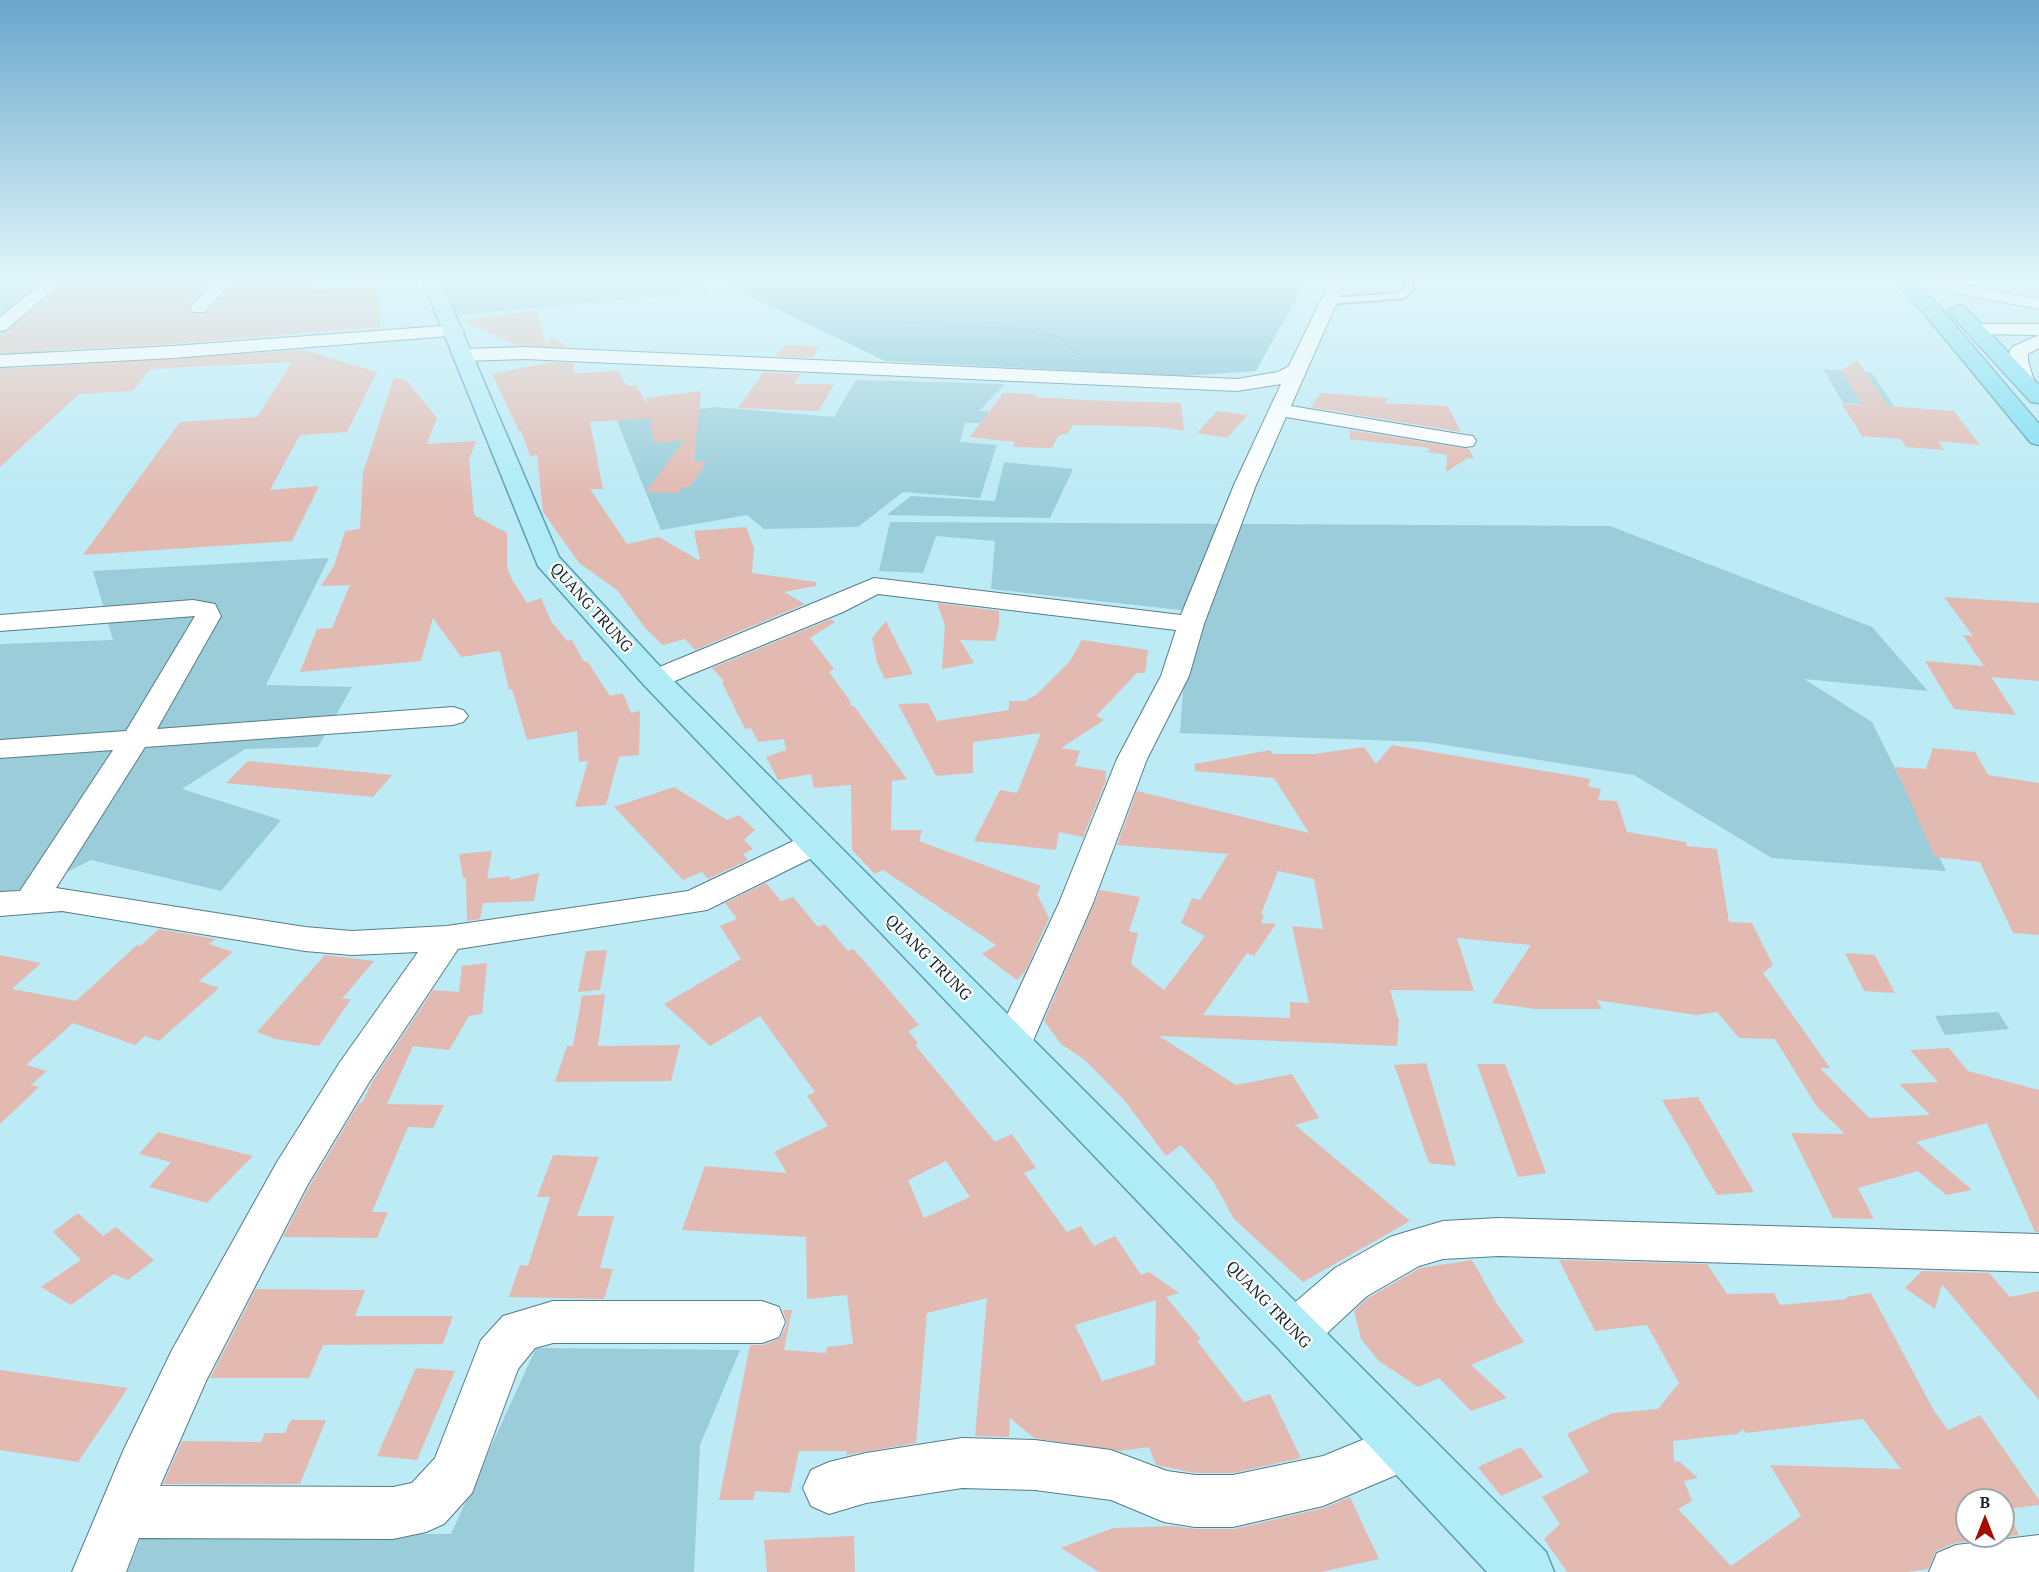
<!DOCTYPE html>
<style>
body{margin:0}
#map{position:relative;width:2039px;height:1572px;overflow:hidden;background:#bceaf5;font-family:"PT Serif",serif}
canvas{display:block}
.north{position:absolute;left:1955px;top:1488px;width:60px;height:60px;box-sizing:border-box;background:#fff;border:2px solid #a1a8a9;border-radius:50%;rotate:0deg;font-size:16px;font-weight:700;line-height:24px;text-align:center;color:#132529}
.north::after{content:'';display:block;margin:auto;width:21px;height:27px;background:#a30e00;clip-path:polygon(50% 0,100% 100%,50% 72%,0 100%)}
</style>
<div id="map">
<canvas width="2039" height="1572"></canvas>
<div class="north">B</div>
</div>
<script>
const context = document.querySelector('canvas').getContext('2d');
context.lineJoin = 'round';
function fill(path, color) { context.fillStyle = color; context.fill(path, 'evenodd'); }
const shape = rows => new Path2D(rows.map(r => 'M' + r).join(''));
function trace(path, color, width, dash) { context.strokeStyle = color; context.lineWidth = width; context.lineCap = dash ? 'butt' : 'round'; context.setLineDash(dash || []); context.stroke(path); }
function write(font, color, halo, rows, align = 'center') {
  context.font = font + ' "PT Serif",serif'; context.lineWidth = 4.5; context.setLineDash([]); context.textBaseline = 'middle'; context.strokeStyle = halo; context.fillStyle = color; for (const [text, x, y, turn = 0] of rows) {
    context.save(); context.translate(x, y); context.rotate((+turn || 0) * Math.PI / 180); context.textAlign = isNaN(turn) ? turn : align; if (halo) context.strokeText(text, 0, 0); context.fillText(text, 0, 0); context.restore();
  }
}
fill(shape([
 [55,277,31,303,31,310,80,328,34,365,0,369,0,278],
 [434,277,694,277,709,292,449,316],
 [1823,369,1872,373,1895,407,1843,403],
 [856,380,1005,384,979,411,1007,412,996,423,965,423,960,442,997,445,980,498,903,492,858,527,764,529,747,515,661,530,617,421,714,407,834,417],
 [1004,462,1073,469,1050,518,887,515,911,496,995,501],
 [890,522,1610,526,1872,627,1928,691,1804,679,1872,722,1946,871,1772,858,1634,775,1426,742,1180,733,1189,611,991,589,995,541,936,536,923,573,879,571],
 [329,558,266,685,352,687,318,747,245,749,182,789,281,820,221,891,91,860,0,905,0,644,113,640,93,571],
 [1998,1012,2009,1029,1945,1035,1935,1016],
 [536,1348,740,1350,700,1445,694,1572,127,1572,143,1533,451,1534]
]), '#9acdd9');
fill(shape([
 [711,277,1308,277,1256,371,1184,376,885,361]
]), '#79becf');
fill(shape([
 [70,277,213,277,188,307,193,314,207,313,232,284,315,281,309,290,378,285,380,327,173,344,0,353,0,335,7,332],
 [536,311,546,345,552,337,568,347,515,345,463,320],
 [784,345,820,346,812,358,775,356],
 [305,350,377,372,347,432,300,435,270,490,319,486,292,541,83,555,180,422,257,417,292,362,150,369,133,391,79,394,0,467,0,369],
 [1857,360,1888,406,1954,411,1980,445,1938,441,1944,450,1906,447,1901,439,1862,436,1842,404,1863,405,1841,371],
 [551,362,574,363,573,374,618,370,627,386,636,385,648,406,646,398,701,391,694,461,707,462,689,488,683,487,678,493,646,492,684,440,654,443,650,418,590,422,603,489,590,489,627,544,659,537,700,561,694,531,746,527,754,548,752,573,816,582,816,586,784,592,805,604,695,650,685,639,663,645,646,629,617,590,579,563,543,512,537,455,530,456,521,431,519,431,492,374],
 [764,372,801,374,794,384,834,384,819,411,738,408],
 [394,377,407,381,437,418,427,444,476,441,469,460,474,515,507,533,507,566,511,578,527,603,541,598,551,621,567,641,572,640,584,662,587,661,610,696,623,693,631,713,640,711,639,755,619,757,606,805,575,807,588,761,579,762,577,731,527,740,512,689,509,690,500,651,461,657,433,618,421,661,300,672,317,629,332,628,350,585,321,586,334,566,345,531,360,529,363,473],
 [1003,393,1036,394,1035,397,1087,400,1181,403,1184,431,1160,427,1073,425,1067,434,1059,435,1052,448,1013,447,1015,442,970,437],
 [1321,393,1389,398,1384,403,1448,406,1461,432,1311,407],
 [1217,411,1248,415,1227,438,1197,433],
 [1350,430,1469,449,1474,459,1468,458,1446,472,1447,455,1427,452,1430,448,1350,439],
 [1944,597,2039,603,2039,681,1991,677,1963,635,1973,636],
 [937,603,999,611,999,625,995,641,960,640,974,663,942,669,945,625],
 [831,619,835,622,810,638,834,669,829,672,850,701,851,706,854,706,907,779,892,781,891,830,922,830,919,841,1041,886,1037,894,1049,918,1025,972,1017,980,982,954,996,945,883,870,875,874,852,850,851,785,814,788,811,774,778,780,766,757,786,750,784,739,758,742,751,728,745,729,722,682,724,681,712,668],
 [886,621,903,655,913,674,885,679,877,662,872,638],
 [1082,640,1148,650,1145,673,1137,673,1096,716,1104,720,1061,748,1080,751,1075,766,1106,771,1105,783,1083,837,1059,832,1056,850,974,841,1000,790,1017,793,1041,733,973,742,973,773,936,776,898,704,928,703,938,723,938,721,1009,710,1009,701,1025,701,1036,695,1070,661],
 [1925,661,1984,666,2016,715,1954,709],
 [1392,745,1591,779,1588,786,1601,789,1598,800,1617,801,1627,832,1686,842,1687,846,1717,849,1729,922,1752,923,1773,965,1763,973,1830,1068,1820,1068,1869,1118,1930,1115,1899,1084,1938,1082,1910,1050,1949,1048,1968,1071,2039,1090,2039,1232,2035,1232,1987,1123,1916,1142,1972,1190,1946,1195,1918,1171,1858,1188,1874,1219,1833,1218,1791,1133,1845,1134,1817,1107,1775,1039,1739,1038,1717,1012,1696,1015,1597,1000,1602,1009,1535,1009,1492,1003,1531,945,1457,938,1474,991,1390,990,1399,1021,1397,1046,1159,1036,1236,1085,1292,1074,1319,1118,1295,1125,1410,1221,1303,1282,1234,1219,1213,1181,1181,1145,1166,1156,1125,1101,1085,1060,1061,1044,1044,1021,1100,890,1140,897,1129,931,1138,933,1131,964,1164,990,1205,936,1181,923,1192,898,1200,900,1228,854,1117,845,1137,791,1309,833,1274,778,1195,771,1195,764,1270,750,1273,754,1314,754,1364,747,1376,764],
 [1278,871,1314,879,1323,929,1292,926,1309,1003,1290,1002,1290,1018,1203,1015,1247,953,1254,956,1276,924,1261,923,1264,915,1261,914],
 [1933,748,1975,752,1988,775,2039,783,2039,935,2013,933,1980,862,1935,857,1895,767,1926,769],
 [248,761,392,775,373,797,226,783],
 [674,787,727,820,739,815,755,830,744,840,753,849,743,854,748,860,708,879,702,872,683,880,614,807],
 [492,851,487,879,510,876,510,880,539,873,534,901,483,903,480,919,467,921,466,878,463,878,459,854],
 [766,883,781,901,793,897,818,927,825,924,848,951,853,949,865,962,919,1025,908,1031,918,1043,915,1045,995,1142,1012,1134,1036,1168,1024,1173,1067,1232,1081,1226,1094,1246,1115,1236,1141,1275,1149,1272,1179,1293,1166,1297,1201,1339,1197,1341,1244,1402,1270,1394,1301,1458,1233,1473,1195,1473,1156,1465,1149,1447,1119,1451,1034,1438,1010,1418,1009,1437,975,1436,987,1298,927,1313,916,1443,846,1455,847,1451,799,1451,790,1493,755,1491,753,1500,719,1500,750,1345,763,1345,781,1338,787,1323,783,1310,792,1310,784,1350,826,1353,827,1347,853,1344,847,1295,807,1299,806,1237,682,1230,705,1166,787,1173,774,1152,828,1126,807,1096,815,1092,760,1016,710,1046,664,1004,741,959,720,926,737,919,725,903],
 [946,1161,970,1197,924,1218,908,1180],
 [1156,1300,1155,1365,1102,1381,1075,1325],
 [159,929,216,939,209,944,233,952,199,981,219,988,159,1041,145,1036,135,1045,73,1023,26,1065,47,1071,31,1085,39,1087,0,1124,0,955,41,963,12,989,76,1001,137,945,140,946],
 [607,950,600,990,578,992,586,951],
 [1845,953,1875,955,1895,993,1864,991],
 [325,955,374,961,342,999,351,999,319,1046,275,1039,257,1032],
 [487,963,482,1014,469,1016,449,1050,413,1046,387,1104,444,1105,433,1128,408,1127,372,1212,388,1212,377,1238,283,1237,309,1187,359,1103,362,1103,372,1082,433,990,459,992,462,966],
 [605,994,598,1046,680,1045,671,1081,555,1082,567,1046,573,1046,582,996],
 [1426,1063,1456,1166,1429,1163,1394,1065],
 [1477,1064,1505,1064,1546,1173,1518,1177],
 [1698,1097,1754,1192,1717,1195,1662,1100],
 [158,1132,190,1140,253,1156,207,1203,149,1187,171,1162,139,1154],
 [553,1155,599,1157,577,1216,614,1216,600,1268,613,1269,604,1299,509,1297,520,1265,528,1266,550,1197,537,1197],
 [78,1213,103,1236,116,1227,154,1260,128,1280,114,1274,71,1305,41,1287,81,1260,53,1232],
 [1472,1260,1497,1304,1524,1342,1471,1365,1507,1398,1471,1411,1439,1378,1418,1387,1379,1361,1361,1339,1354,1311,1368,1298,1420,1268],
 [1559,1260,1707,1264,1727,1294,1774,1293,1780,1305,1847,1299,1846,1297,1871,1293,1934,1411,1948,1430,1980,1415,2039,1500,2039,1505,2007,1509,2019,1535,1955,1543,1936,1551,1928,1569,1907,1572,1567,1572,1544,1539,1560,1524,1542,1497,1589,1472,1567,1434,1612,1413,1658,1409,1679,1383,1647,1325,1595,1331],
 [1863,1419,1901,1469,1770,1465,1801,1516,1731,1566,1678,1509,1692,1501,1684,1481,1698,1478,1680,1462,1674,1461,1673,1441,1737,1434,1743,1429,1746,1433],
 [1967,1500,2003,1500,2003,1536,1967,1536],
 [1922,1271,1989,1273,2010,1297,2039,1291,2039,1400,1942,1284,1935,1309,1905,1288],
 [256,1289,365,1290,355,1316,453,1316,443,1344,323,1345,309,1378,210,1378],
 [416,1368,455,1371,417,1460,377,1456],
 [0,1370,128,1388,78,1462,0,1450],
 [291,1420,326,1420,300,1484,163,1484,182,1441,261,1442,265,1433,285,1433],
 [1521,1447,1543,1477,1501,1496,1478,1467],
 [1350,1497,1379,1559,1321,1572,1099,1572,1061,1548,1113,1528,1172,1526,1195,1529,1234,1529,1324,1508],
 [854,1536,855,1572,767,1572,764,1540]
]), '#e3bab2');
const lane = shape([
 [1408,278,1412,281,1414,289,1404,298,1328,304,1323,301,1328,298,1399,293,1405,288,1404,281,1408,278]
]);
const street = shape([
 [50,277,68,277,6,330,0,331,0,317,50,277],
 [219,277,236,277,205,312,193,312,190,308,193,304,219,277],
 [1332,277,1348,277,1291,406,1465,435,1473,436,1476,441,1473,446,1465,447,1286,417,1256,485,1204,624,1189,676,1147,759,1093,903,1032,1043,1027,1053,1013,1057,999,1053,994,1043,1059,903,1117,759,1161,676,1176,630,878,594,843,612,665,685,655,688,645,685,641,679,645,673,874,578,1181,615,1234,485,1281,384,1237,391,525,359,464,361,454,355,464,349,525,347,1237,379,1278,372,1289,366,1332,277],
 [1920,277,1942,277,1960,284,2039,299,2039,309,1950,292,1922,281,1920,277],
 [1976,324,2039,324,2039,348,2028,354,2028,361,2034,381,2031,385,2024,387,2017,385,2014,381,2008,361,2010,351,2012,347,2039,335,1970,334,1967,330,1976,324],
 [455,325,461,327,464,331,461,335,173,358,0,367,0,355,173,346,455,325],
 [193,600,215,604,221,616,157,729,453,707,463,710,468,716,463,722,453,725,145,747,56,888,305,927,352,931,447,926,688,891,804,836,816,833,828,836,833,843,828,850,707,910,458,949,368,1084,307,1186,206,1381,160,1486,393,1487,412,1483,435,1458,481,1340,503,1316,553,1301,762,1301,779,1307,785,1322,779,1337,762,1343,553,1343,535,1348,518,1369,472,1493,444,1524,426,1532,393,1539,139,1538,126,1572,72,1572,124,1449,172,1350,277,1162,340,1062,418,952,352,955,305,951,62,911,0,916,0,892,20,891,113,750,0,758,0,740,126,731,195,616,0,631,0,615,193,600],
 [1499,1218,2039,1234,2039,1272,1499,1256,1443,1259,1419,1266,1367,1296,1312,1347,1295,1353,1278,1347,1271,1332,1278,1317,1335,1268,1390,1237,1406,1232,1443,1221,1499,1218],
 [1404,1423,1422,1430,1429,1447,1422,1464,1323,1506,1233,1527,1195,1527,1164,1522,1111,1500,1035,1490,962,1488,866,1503,829,1514,811,1506,803,1488,811,1470,829,1462,866,1453,962,1438,1035,1440,1111,1450,1167,1471,1195,1475,1233,1475,1323,1456,1404,1423],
 [2039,1535,2039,1572,1929,1572,1937,1553,1956,1545,2039,1535]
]);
const primary = shape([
 [421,277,439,277,559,557,666,673,1546,1552,1554,1572,1487,1572,1278,1348,644,685,538,566,421,277]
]);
const highway = shape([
 [1889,277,1908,277,1937,304,2039,424,2039,445,2031,443,1923,312,1889,277],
 [1958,305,1965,307,2039,385,2039,403,2031,402,1951,315,1949,311,1958,305]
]);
trace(lane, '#547e89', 4);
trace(street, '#547e89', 2);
trace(primary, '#579dac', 3);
trace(highway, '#579dac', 3);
trace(shape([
 [893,322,1021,329,1059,338,1082,357]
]), '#67878e', 2, [1, 3]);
fill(lane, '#fff');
fill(street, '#fff');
fill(primary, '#b0ebf8');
fill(highway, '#7cddf3');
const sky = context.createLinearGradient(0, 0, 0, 497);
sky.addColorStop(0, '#69a6cc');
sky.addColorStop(0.56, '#e1f6fa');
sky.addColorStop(1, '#e1f6fa00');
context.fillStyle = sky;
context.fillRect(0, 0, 2039, 497);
write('16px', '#132529', '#fff', [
 ["QUANG TRUNG",591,608,48],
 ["QUANG TRUNG",928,958,45],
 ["QUANG TRUNG",1268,1305,46]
]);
</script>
